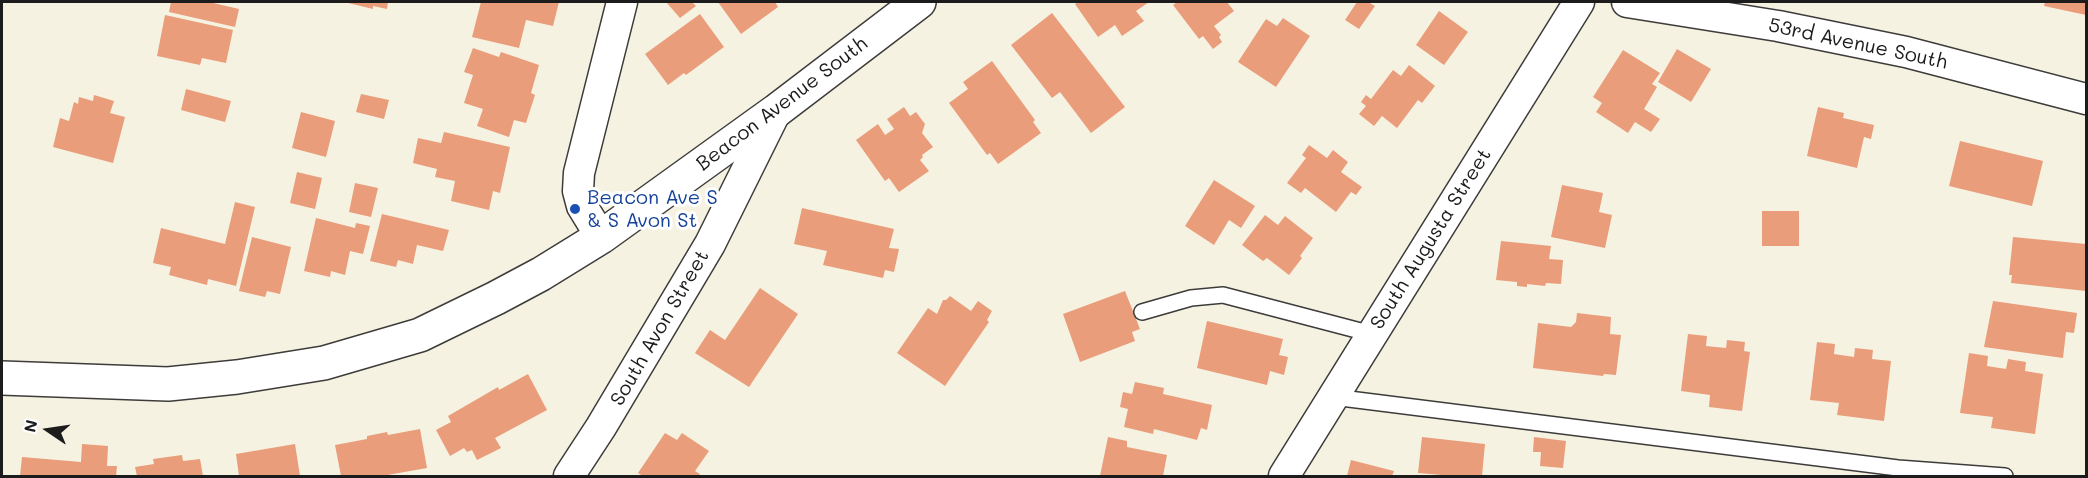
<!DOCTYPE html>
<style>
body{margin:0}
#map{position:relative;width:2088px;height:478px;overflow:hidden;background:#f6f2e2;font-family:Mali,sans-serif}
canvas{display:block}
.frame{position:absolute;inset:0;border:3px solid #1c1c1c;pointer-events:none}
.north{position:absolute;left:18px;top:400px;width:60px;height:60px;-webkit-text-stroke:4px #fff;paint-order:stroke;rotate:283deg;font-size:16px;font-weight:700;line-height:24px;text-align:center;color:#1c1c1c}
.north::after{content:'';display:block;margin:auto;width:21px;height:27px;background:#1c1c1c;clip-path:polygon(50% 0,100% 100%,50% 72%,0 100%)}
</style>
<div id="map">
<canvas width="2088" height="478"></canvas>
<div class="frame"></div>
<div class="north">N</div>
</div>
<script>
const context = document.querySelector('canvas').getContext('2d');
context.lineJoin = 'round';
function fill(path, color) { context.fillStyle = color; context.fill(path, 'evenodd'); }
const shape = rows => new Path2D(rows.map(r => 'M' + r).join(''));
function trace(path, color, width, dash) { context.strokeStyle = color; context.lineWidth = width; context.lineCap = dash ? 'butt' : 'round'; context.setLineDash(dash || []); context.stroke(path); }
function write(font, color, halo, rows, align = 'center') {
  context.font = font + ' Mali,sans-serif'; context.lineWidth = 6; context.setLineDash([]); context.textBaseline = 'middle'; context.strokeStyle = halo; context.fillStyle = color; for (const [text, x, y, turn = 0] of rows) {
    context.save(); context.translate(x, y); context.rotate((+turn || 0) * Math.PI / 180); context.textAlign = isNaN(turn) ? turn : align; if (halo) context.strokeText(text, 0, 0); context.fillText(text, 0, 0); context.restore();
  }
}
fill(shape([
 [171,2,209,2,239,9,235,27,169,12],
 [344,2,388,2,387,9,373,6,373,9],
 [481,2,559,2,553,26,526,20,519,48,472,37],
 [666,2,692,2,696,6,680,18],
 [718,2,775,2,778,7,741,34],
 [1078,2,1149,2,1136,11,1144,21,1122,36,1115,25,1098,37,1075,4],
 [1177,2,1227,2,1234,11,1214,26,1221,35,1219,37,1222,42,1213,49,1203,36,1199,39,1173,5],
 [1357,2,1368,2,1375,6,1359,29,1345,20],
 [2045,2,2086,2,2086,15,2044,6],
 [1439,11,1468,32,1444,65,1416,45],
 [1052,13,1125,107,1091,133,1060,92,1052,98,1011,45],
 [700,14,724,47,686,75,684,73,668,85,645,54],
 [165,15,233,30,226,63,202,58,200,65,157,56],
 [1283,18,1310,36,1276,87,1238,62,1266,19,1277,26],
 [473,48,499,57,501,52,539,65,531,93,535,95,526,123,514,120,509,137,477,126,483,109,464,103,473,75,464,72],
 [1677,49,1711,69,1691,102,1658,82],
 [1623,50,1660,73,1652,84,1657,87,1644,109,1660,119,1651,132,1635,122,1628,133,1596,112,1602,103,1593,97],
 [992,61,1035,120,1033,122,1041,133,998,164,990,153,987,155,949,103,968,89,963,82],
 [1409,65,1435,86,1422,103,1418,100,1397,128,1382,116,1374,126,1359,114,1366,106,1361,102,1366,95,1371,99,1393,70,1401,76],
 [186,89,231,101,225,122,181,110],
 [361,94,389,100,384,119,356,112],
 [94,95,114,101,110,113,125,117,113,163,53,147,60,118,69,121,74,102,78,104,79,97,93,101],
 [904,107,910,116,916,112,925,124,922,133,933,147,922,155,923,157,920,160,929,171,899,192,889,178,885,181,856,140,878,124,885,135,894,129,887,119],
 [1818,107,1844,113,1843,118,1874,125,1871,139,1864,137,1857,168,1807,156],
 [301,112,335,121,326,157,292,148],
 [444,132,510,147,500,193,493,191,489,210,451,201,455,181,435,177,437,169,413,163,418,138,441,143],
 [1960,141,2043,161,2032,206,1949,186],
 [1309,145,1327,158,1333,150,1348,162,1341,172,1362,187,1356,195,1351,192,1336,212,1305,188,1301,193,1287,183,1306,158,1302,155],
 [297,172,322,178,315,209,290,203],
 [1214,180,1255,206,1241,228,1229,220,1214,245,1185,226],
 [355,183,378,188,371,217,349,212],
 [1562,185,1603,193,1599,212,1612,215,1605,248,1551,237],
 [235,202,255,207,236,286,208,279,207,285,169,275,171,267,153,263,161,228,225,244],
 [802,208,894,229,889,248,899,249,894,272,885,270,883,278,823,265,827,251,794,244],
 [1762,211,1799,211,1799,246,1762,246],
 [382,214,449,230,443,251,417,245,413,264,398,260,396,267,370,261],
 [1265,215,1278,225,1285,216,1313,238,1300,256,1302,258,1289,275,1267,258,1263,261,1242,245],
 [316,218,355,228,356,223,370,226,363,254,350,251,345,275,331,271,330,277,304,271],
 [252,237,291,247,280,294,267,291,265,297,239,291],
 [2013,237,2086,244,2086,291,2011,283,2012,275,2009,275],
 [1501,241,1551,246,1549,259,1563,260,1561,284,1546,283,1545,286,1527,284,1527,287,1517,286,1517,282,1496,280],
 [760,288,798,314,749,387,695,353,710,330,725,340],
 [1125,291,1140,329,1132,332,1135,341,1080,362,1063,314],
 [950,296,971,311,978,301,992,311,987,320,989,322,945,386,897,353,928,308,937,314,943,300,946,300],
 [1993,301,2077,313,2074,333,2066,332,2063,358,1984,347],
 [1577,313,1611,317,1610,334,1621,335,1616,375,1604,374,1603,376,1533,368,1538,323,1571,327,1576,322],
 [1207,321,1283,339,1279,355,1288,357,1284,375,1270,371,1267,385,1197,368],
 [1688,334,1707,336,1706,346,1726,348,1727,340,1745,342,1744,351,1750,352,1742,411,1709,407,1710,395,1681,391],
 [1817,342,1835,344,1834,354,1854,357,1855,348,1873,350,1872,359,1891,361,1884,421,1837,415,1839,403,1810,400],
 [1969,353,1988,356,1987,366,2006,369,2008,359,2026,362,2025,371,2043,374,2035,434,1991,428,1993,417,1960,413],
 [528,374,547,410,495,438,501,448,477,460,472,450,467,452,464,448,450,456,436,430,451,422,448,416,498,387,499,390],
 [1135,382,1164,388,1163,394,1212,405,1207,430,1201,428,1197,440,1154,429,1153,434,1124,427,1128,409,1120,407,1123,392,1132,394],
 [420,429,427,468,382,476,341,476,335,445,367,439,367,436,387,432,388,435],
 [665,433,677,440,682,433,709,451,695,471,700,474,698,476,643,476,638,473],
 [1108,437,1127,441,1127,447,1167,455,1163,476,1100,476],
 [1422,437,1485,444,1482,476,1466,475,1466,476,1454,476,1418,473],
 [1534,437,1566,441,1563,468,1540,466,1541,452,1533,452],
 [82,444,108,446,107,466,117,466,116,476,20,476,22,457,81,462],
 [295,444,300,476,239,476,236,454],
 [182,455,183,461,200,459,203,476,137,476,135,467,154,464,153,459],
 [1351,460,1394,471,1392,476,1347,476]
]), '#e99d7a');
const service = shape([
 [1142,312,1191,298,1223,295,1372,334],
 [1333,397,1898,468,2005,476]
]);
const minor = shape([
 [1627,2,1778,26,1906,52,2086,99],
 [601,237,582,206,578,191,579,173,622,2],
 [569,476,601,427,710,244,776,111],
 [1284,476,1579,2]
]);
const tertiary = shape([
 [2,378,168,384,237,377,324,363,420,335,496,298,541,274,601,237,776,111,919,2]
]);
trace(service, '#3d3c3a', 18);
trace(minor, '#3d3c3a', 33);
trace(tertiary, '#3d3c3a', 36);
trace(service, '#fff', 15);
trace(minor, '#fff', 30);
trace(tertiary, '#fff', 33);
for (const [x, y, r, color] of [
 [575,209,6,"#1a4fb4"]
]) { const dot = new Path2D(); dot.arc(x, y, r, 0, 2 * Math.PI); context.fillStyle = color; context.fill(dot); trace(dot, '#fff', 2); }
write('20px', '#1c1c1c', '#fff', [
 ["53rd Avenue South",1858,44,12],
 ["Beacon Avenue South",782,104,-37],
 ["South Augusta Street",1431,239,-58],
 ["South Avon Street",660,328,-60]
]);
write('20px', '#164399', '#fff', [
 ["Beacon Ave S",587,198],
 ["& S Avon St",587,221]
], 'left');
</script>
